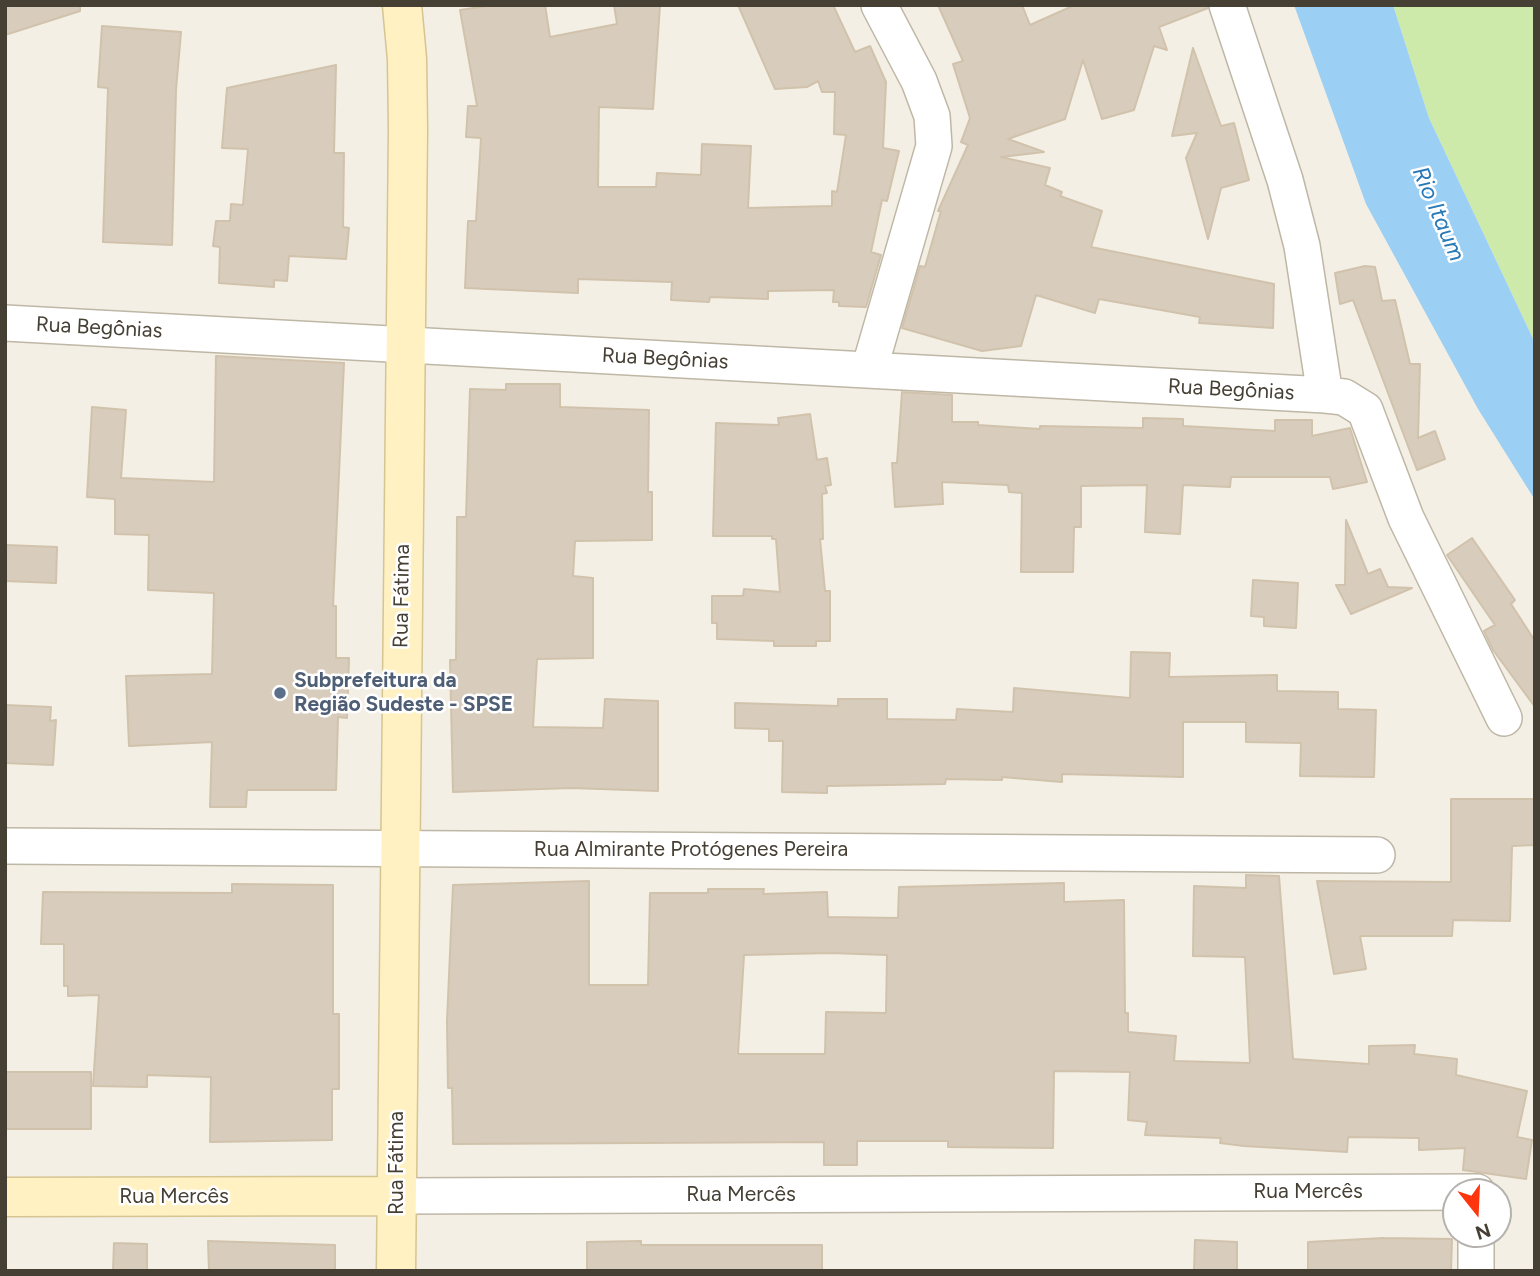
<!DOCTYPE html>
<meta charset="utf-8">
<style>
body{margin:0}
#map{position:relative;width:1540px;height:1276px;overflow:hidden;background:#f3efe4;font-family:Figtree,sans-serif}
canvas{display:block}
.frame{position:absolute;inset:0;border:7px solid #463f34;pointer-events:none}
.north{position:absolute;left:1442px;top:1178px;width:70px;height:70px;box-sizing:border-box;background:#fff;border:2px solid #b5b2ae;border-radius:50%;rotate:162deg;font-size:19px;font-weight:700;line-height:28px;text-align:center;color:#463f34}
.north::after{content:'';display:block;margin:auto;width:24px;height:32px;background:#ff350f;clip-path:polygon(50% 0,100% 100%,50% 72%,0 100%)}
</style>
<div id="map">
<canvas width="1540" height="1276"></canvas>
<div class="frame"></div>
<div class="north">N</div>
</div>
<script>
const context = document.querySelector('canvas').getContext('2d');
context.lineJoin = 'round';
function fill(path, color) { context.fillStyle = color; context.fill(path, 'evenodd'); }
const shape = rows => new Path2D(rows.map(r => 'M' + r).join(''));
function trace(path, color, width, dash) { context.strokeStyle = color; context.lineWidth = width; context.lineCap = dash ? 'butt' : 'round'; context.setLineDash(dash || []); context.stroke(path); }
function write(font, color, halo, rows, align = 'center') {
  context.font = font + ' Figtree,sans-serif'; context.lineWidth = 5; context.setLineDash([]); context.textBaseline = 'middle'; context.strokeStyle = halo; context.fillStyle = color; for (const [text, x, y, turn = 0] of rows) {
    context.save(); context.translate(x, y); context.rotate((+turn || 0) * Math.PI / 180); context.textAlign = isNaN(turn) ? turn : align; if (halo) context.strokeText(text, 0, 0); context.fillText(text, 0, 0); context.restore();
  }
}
fill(shape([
 [1393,5,1535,5,1535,343,1429,118]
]), '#cdeaaa');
fill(shape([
 [1294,5,1393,5,1429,118,1535,343,1535,500,1478,409,1366,204]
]), '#9ccff4');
const building = shape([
 [5,5,80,5,80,11,5,35,5,5],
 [494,5,545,5,550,37,617,24,614,5,660,5,653,109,599,107,598,187,656,187,657,173,701,175,702,144,751,146,748,208,832,206,832,191,837,192,846,135,834,134,835,92,822,92,818,81,807,87,775,89,738,5,833,5,855,52,870,46,886,82,883,148,899,151,887,201,882,200,871,252,881,255,866,307,839,306,839,302,833,302,834,290,768,291,768,299,710,297,709,302,671,300,672,282,578,279,578,293,465,288,468,221,476,221,481,138,466,137,468,106,477,106,460,10,494,5],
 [938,5,1022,5,1030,25,1075,5,1207,5,1208,8,1159,27,1167,50,1154,46,1134,110,1102,119,1083,60,1065,119,1008,139,1044,152,1001,157,1050,168,1045,185,1062,192,1060,196,1102,211,1091,247,1274,284,1273,328,1199,323,1200,317,1099,299,1095,313,1036,295,1021,346,982,351,902,328,920,266,925,267,941,211,938,211,968,145,961,142,970,118,953,64,963,61,938,5],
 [102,26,181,32,176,90,172,245,103,242,108,88,98,87,102,26],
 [1193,48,1221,126,1234,123,1249,180,1221,188,1208,239,1186,158,1197,133,1172,136,1193,48],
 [336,65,334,153,344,153,343,227,349,228,346,259,289,256,287,281,274,280,274,287,219,283,220,247,213,246,216,221,230,221,231,204,243,205,248,149,222,148,227,88,336,65],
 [1365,266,1375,267,1382,301,1395,300,1410,364,1420,364,1418,438,1435,431,1445,459,1417,470,1353,300,1340,304,1335,273,1365,266],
 [216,356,344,363,333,606,336,606,336,658,349,658,347,718,338,717,336,790,247,790,246,807,210,807,212,742,129,746,126,676,212,674,214,593,148,590,149,535,115,534,115,499,87,497,92,407,126,410,121,478,214,482,216,356],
 [506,384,560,384,560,407,649,410,648,492,652,492,652,540,575,541,573,576,593,578,593,658,537,659,533,727,603,728,605,699,658,701,658,791,571,788,453,792,450,660,456,660,457,517,466,517,470,389,506,390,506,384],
 [902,392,952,395,952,422,978,422,978,425,1040,429,1040,426,1143,428,1143,418,1183,419,1183,426,1275,431,1275,420,1312,420,1312,436,1350,428,1367,482,1333,489,1330,477,1231,477,1230,487,1183,485,1180,534,1145,532,1147,485,1081,486,1081,527,1074,527,1073,572,1021,572,1022,493,1009,492,1008,485,942,482,943,504,895,507,892,463,897,463,902,392],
 [810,414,817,460,827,458,831,485,825,486,827,493,822,494,823,539,820,539,825,591,830,591,830,641,816,641,816,646,774,646,774,641,717,639,717,623,712,623,712,596,743,596,744,589,780,592,776,539,772,539,772,536,713,536,716,423,779,425,778,418,810,414],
 [1346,520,1368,574,1380,569,1388,587,1412,588,1351,614,1336,585,1345,585,1346,520],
 [1472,538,1515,600,1511,604,1535,641,1535,707,1493,650,1484,631,1495,625,1447,555,1472,538],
 [5,545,57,547,56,583,5,581,5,545],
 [1253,580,1298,583,1296,628,1264,626,1264,617,1251,616,1253,580],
 [1131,652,1170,653,1169,677,1277,675,1277,691,1338,692,1338,709,1376,710,1374,777,1300,776,1301,743,1246,742,1246,722,1183,722,1183,777,1062,774,1062,782,1002,777,1002,780,946,779,945,784,827,786,827,793,782,792,783,741,769,741,769,729,735,728,735,703,838,706,838,699,887,699,887,719,956,720,957,709,1013,712,1014,688,1130,698,1131,652],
 [5,705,51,707,50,721,56,720,53,765,5,763,5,705],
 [1451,799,1535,799,1535,845,1512,846,1510,921,1453,920,1452,936,1360,936,1366,969,1334,974,1317,881,1451,882,1451,799],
 [1246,875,1279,876,1293,1059,1369,1064,1369,1046,1415,1045,1414,1054,1457,1059,1456,1075,1527,1091,1517,1137,1532,1140,1526,1179,1463,1170,1465,1148,1419,1150,1419,1138,1348,1137,1347,1152,1244,1146,1220,1143,1221,1138,1145,1135,1147,1122,1128,1120,1130,1072,1054,1071,1053,1148,948,1147,948,1141,857,1141,857,1165,824,1165,824,1142,453,1144,452,1088,448,1088,447,1021,453,885,589,881,589,985,648,985,650,893,708,893,708,889,764,889,763,894,827,892,828,917,898,918,899,887,1064,883,1064,902,1124,900,1125,1013,1128,1013,1128,1032,1176,1036,1174,1061,1250,1063,1245,957,1193,956,1194,886,1246,888,1246,875],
 [830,953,887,955,886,1013,826,1012,825,1054,738,1054,744,955,830,953],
 [232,884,333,885,333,1014,339,1014,339,1089,332,1089,332,1140,210,1142,211,1077,147,1075,147,1087,93,1086,99,995,68,996,68,986,64,986,64,944,41,944,43,892,232,893,232,884],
 [5,1072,91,1072,91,1129,5,1129,5,1072],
 [1384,1238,1452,1239,1451,1271,1308,1271,1308,1242,1384,1238],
 [1195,1240,1237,1242,1237,1271,1194,1271,1195,1240],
 [208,1241,335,1245,335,1271,209,1271,208,1241],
 [641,1241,641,1245,822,1245,822,1271,587,1271,587,1242,641,1241],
 [114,1243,147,1244,147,1271,113,1271,114,1243]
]);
fill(building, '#d8cdbc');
trace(building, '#d1c2ac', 2);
const minor = shape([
 [1227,5,1285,180,1302,246,1325,395,1344,397,1365,410,1406,518,1504,718],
 [5,323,1325,395],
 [869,370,934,146,932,116,919,81,879,5],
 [5,846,1377,855],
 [396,1196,1477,1192],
 [1476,1271,1476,1234]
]);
const secondary = shape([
 [5,1197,396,1196],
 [396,1271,408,129,407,59,402,5]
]);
trace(minor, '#bfb7a6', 38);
trace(secondary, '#d6c491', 41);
trace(minor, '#fff', 35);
trace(secondary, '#fff1c2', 38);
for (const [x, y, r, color] of [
 [280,693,7,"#5c6f8a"]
]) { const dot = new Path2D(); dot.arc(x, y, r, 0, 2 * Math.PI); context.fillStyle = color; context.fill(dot); trace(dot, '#fff', 2.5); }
write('21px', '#463f34', '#fff', [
 ["Rua Begônias",99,328,3],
 ["Rua Begônias",665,359,3],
 ["Rua Begônias",1231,390,3],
 ["Rua Fátima",402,596,-89],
 ["Rua Almirante Protógenes Pereira",691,850],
 ["Rua Fátima",397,1163,-90],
 ["Rua Mercês",1308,1192],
 ["Rua Mercês",741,1195],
 ["Rua Mercês",174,1197]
]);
write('bold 21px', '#4e5e75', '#fff', [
 ["Subprefeitura da",294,681],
 ["Região Sudeste - SPSE",294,705]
], 'left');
write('italic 23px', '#2779b7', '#fff', [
 ["Rio Itaum",1438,214,67]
]);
</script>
